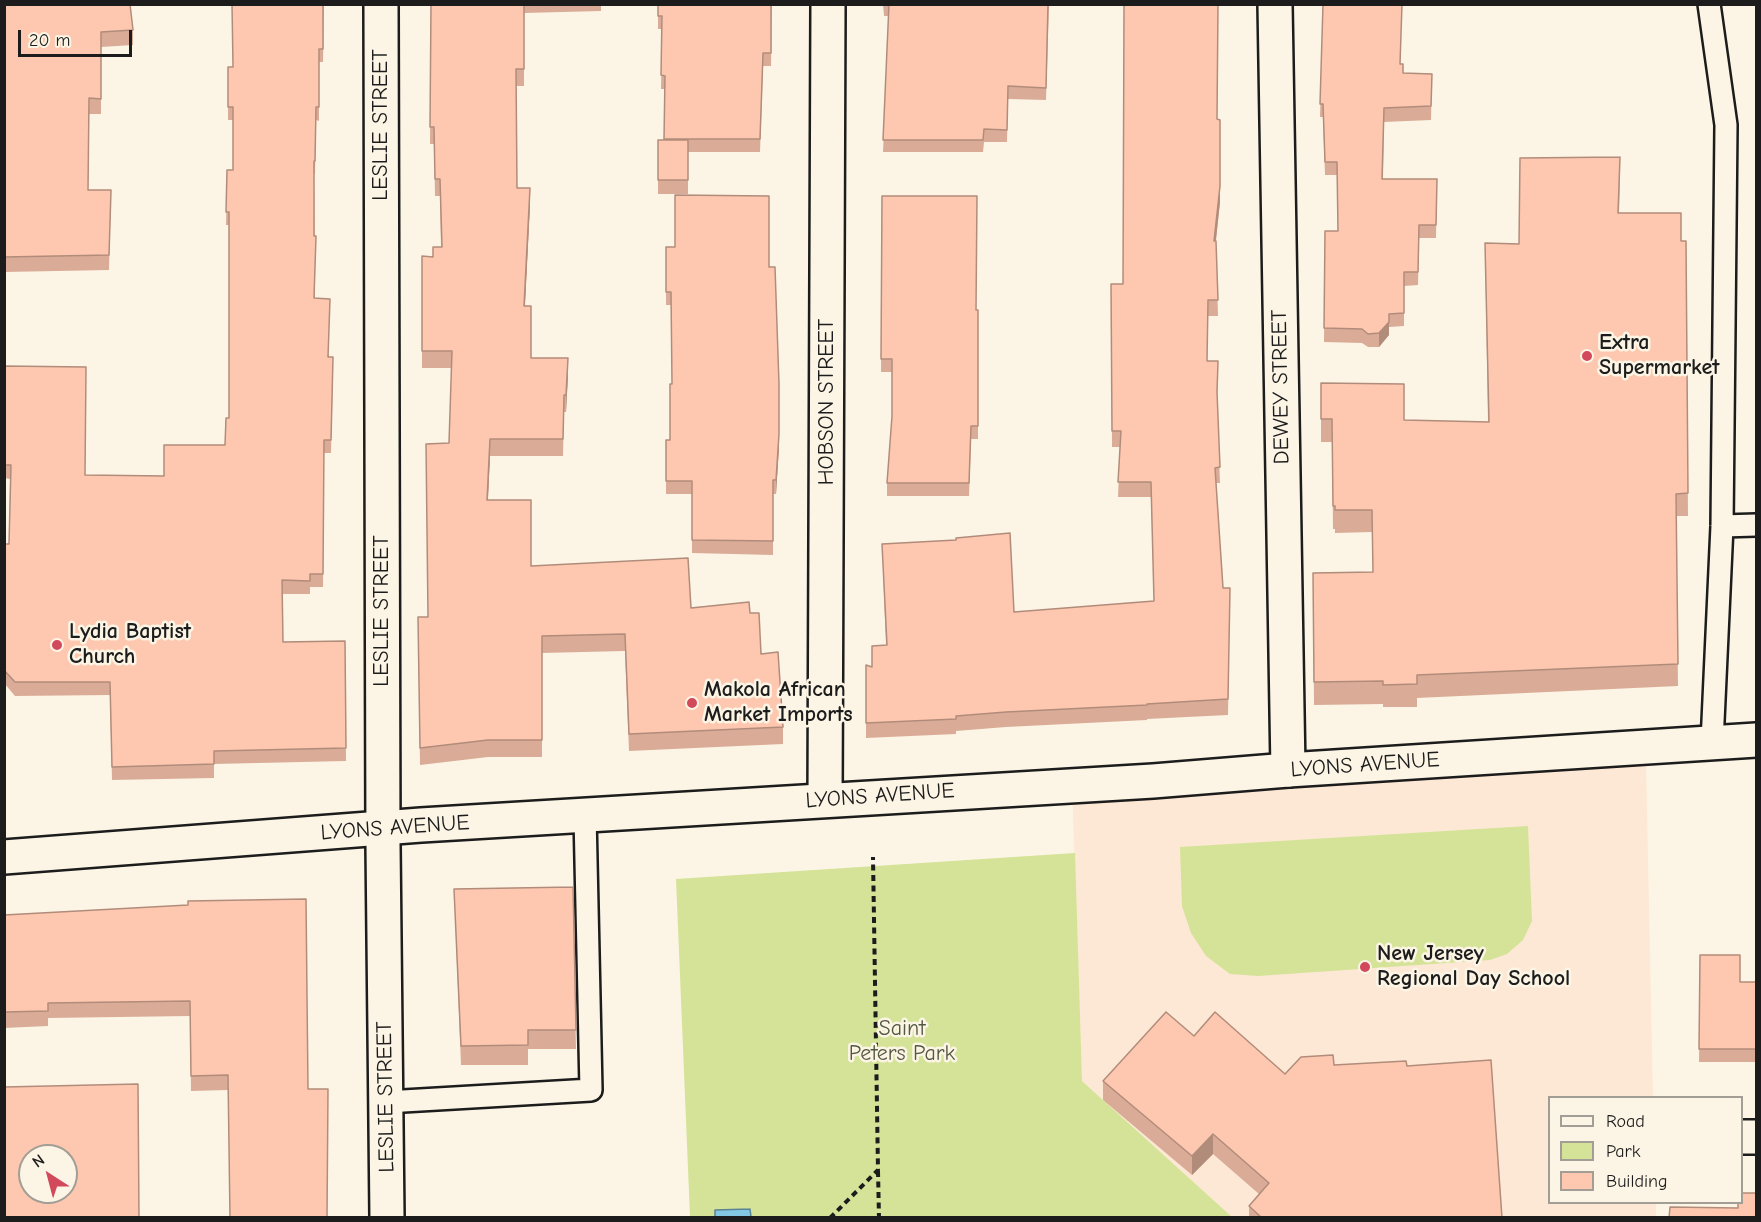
<!DOCTYPE html>
<style>
body{margin:0}
#map{position:relative;width:1761px;height:1222px;overflow:hidden;background:#fcf5e5;font-family:"Comic Neue",sans-serif}
canvas{display:block}
.frame{position:absolute;inset:0;border:6px solid #1c1c1c;pointer-events:none}
.legend{position:absolute;left:1548px;top:1096px;width:195px;height:108px;box-sizing:border-box;background:#fcf5e5;border:2px solid #a29e95;margin:0;padding:8px 10px;list-style:none;font-size:18px;color:#1c1c1c}
.legend li{display:flex;align-items:center;gap:12px;height:30px}
.legend b{width:30px;border:2px solid #a29e95}
.north{position:absolute;left:18px;top:1144px;width:60px;height:60px;box-sizing:border-box;background:#fcf5e5;border:2px solid #a29e95;border-radius:50%;rotate:324deg;font-size:16px;font-weight:700;line-height:24px;text-align:center;color:#1c1c1c}
.north::after{content:'';display:block;margin:auto;width:21px;height:27px;background:#d1495b;clip-path:polygon(50% 0,100% 100%,50% 72%,0 100%)}
.scale{position:absolute;left:18px;top:30px;width:114px;height:27px;box-sizing:border-box;border:3px solid #1c1c1c;border-top:0;padding-left:8px;font-size:18px;line-height:21px;white-space:nowrap;color:#1c1c1c;-webkit-text-stroke:4px #fcf5e5;paint-order:stroke}
</style>
<div id="map">
<canvas width="1761" height="1222"></canvas>
<div class="frame"></div>
<ul class="legend">
<li><b style="height:8px;background:#fcf5e5"></b>Road</li>
<li><b style="height:16px;background:#d4e397"></b>Park</li>
<li><b style="height:16px;background:#fec8b0"></b>Building</li>
</ul>
<div class="north">N</div>
<div class="scale">20 m</div>
</div>
<script>
const context = document.querySelector('canvas').getContext('2d');
context.lineJoin = 'round';
function fill(path, color) { context.fillStyle = color; context.fill(path, 'evenodd'); }
const shape = rows => new Path2D(rows.map(r => 'M' + r).join(''));
function trace(path, color, width, dash) { context.strokeStyle = color; context.lineWidth = width; context.lineCap = dash ? 'butt' : 'round'; context.setLineDash(dash || []); context.stroke(path); }
function write(font, color, halo, rows, align = 'center') {
  context.font = font + ' "Comic Neue",sans-serif'; context.lineWidth = 5; context.setLineDash([]); context.textBaseline = 'middle'; context.strokeStyle = halo; context.fillStyle = color; for (const [text, x, y, turn = 0] of rows) {
    context.save(); context.translate(x, y); context.rotate((+turn || 0) * Math.PI / 180); context.textAlign = isNaN(turn) ? turn : align; if (halo) context.strokeText(text, 0, 0); context.fillText(text, 0, 0); context.restore();
  }
}
fill(shape([
 [1646,761,1653,1097,1550,1098,1550,1202,1656,1203,1656,1217,1232,1217,1082,1081,1072,784]
]), '#fde8d5');
fill(shape([
 [1528,826,1532,921,1523,940,1507,954,1490,960,1258,976,1230,974,1206,956,1191,933,1182,906,1180,847],
 [1075,853,1082,1081,1232,1217,690,1217,676,879]
]), '#d4e397');
const water = shape([
 [750,1209,751,1217,715,1217,715,1210,750,1209]
]);
fill(water, '#83c9e4');
trace(water, '#5a8494', 1.5);
const lane = shape([
 [1709,4,1726,125,1722,526,1712,743],
 [1722,526,1756,525],
 [386,1102,591,1090,585,815]
]);
const street = shape([
 [381,4,383,845,387,1218],
 [1275,4,1288,770],
 [825,800,828,4],
 [1742,1137,1756,1137]
]);
const secondary = shape([
 [4,857,421,825,1153,781,1288,770,1756,740]
]);
trace(lane, '#1c1c1c', 26);
trace(street, '#1c1c1c', 38);
trace(secondary, '#1c1c1c', 38);
trace(shape([
 [878,1171,879,1218],
 [830,1218,878,1170,873,857]
]), '#1c1c1c', 4, [6, 4.5]);
trace(lane, '#fcf5e5', 21);
trace(street, '#fcf5e5', 33);
trace(secondary, '#fcf5e5', 33);
fill(shape([
 [4,4,133,30,133,45,101,47,101,114,89,114,88,190,111,190,109,270,4,272],
 [324,4,323,62,319,62,319,121,316,120,315,174,314,174,315,298,329,357,333,370,331,453,324,453,323,587,310,587,310,594,282,594,283,642,345,641,346,761,214,764,214,778,112,780,110,695,15,696,4,683,4,544,9,544,10,479,4,478,4,366,85,475,164,476,225,445,229,418,229,225,226,225,227,170,233,170,233,120,228,120,228,80,233,67],
 [431,4,601,4,601,11,524,13,524,86,516,86,517,188,530,205,525,306,531,358,568,375,566,412,564,412,563,456,490,456,488,500,531,566,691,608,750,613,783,727,783,744,629,751,625,651,542,653,542,757,488,757,420,765,418,617,428,617,449,443,452,368,422,368,422,256,433,257,441,247,440,196,435,196,434,144,430,144],
 [658,4,772,4,771,66,763,66,760,152,688,152,688,194,658,194,658,140,664,140,665,89,661,89,662,29,658,29],
 [883,4,1049,4,1046,100,1008,99,1007,142,984,142,983,152,883,152,889,16,884,16],
 [1323,4,1401,64,1403,73,1432,74,1431,120,1384,122,1383,179,1437,179,1436,238,1419,238,1418,285,1404,286,1404,326,1389,327,1389,335,1379,347,1368,347,1362,343,1324,342,1325,231,1338,231,1337,175,1325,175,1323,117,1320,117],
 [1218,119,1220,202,1216,241,1218,316,1208,316,1207,361,1218,377,1217,400,1220,483,1216,483,1223,588,1230,588,1228,715,1147,719,1147,720,1006,727,956,731,956,734,866,738,866,665,872,667,886,645,882,544,1014,612,1154,601,1151,497,1118,497,1120,447,1112,447,1111,284,1123,284],
 [1620,179,1619,213,1681,241,1686,241,1688,516,1676,516,1678,686,1417,698,1417,707,1383,707,1383,704,1314,705,1313,573,1373,572,1372,532,1335,533,1335,529,1333,529,1332,442,1321,442,1321,383,1404,420,1488,422,1485,243,1519,244],
 [882,196,976,310,978,310,978,439,971,439,969,496,887,496,887,483,892,416,892,372,881,372],
 [666,247,769,267,779,447,776,494,773,494,773,555,692,553,692,494,666,494,666,440,670,440,672,384,671,305,666,305],
 [573,887,576,1049,528,1049,528,1065,461,1065,454,889],
 [306,899,228,1090,191,1091,190,1016,48,1018,48,1026,4,1028,4,915],
 [1700,955,1740,982,1756,982,1756,1062,1699,1062],
 [1194,1036,1285,1074,1334,1065,1407,1066,1502,1218,1249,1218,1249,1206,1259,1194,1213,1154,1192,1175,1103,1100,1103,1081]
]), '#daac97');
fill(shape([
 [1220,120,1220,202,1214,256,1214,241],
 [530,188,530,205,524,323,524,306],
 [1389,322,1389,335,1379,347,1379,333],
 [568,358,568,375,566,412,566,395],
 [779,397,779,447,776,494,776,480],
 [490,439,490,456,487,517,487,500],
 [1213,1134,1213,1154,1192,1175,1192,1156]
]), '#b28c7b');
const building = shape([
 [4,4,130,4,133,30,101,32,101,99,89,98,88,190,111,190,109,255,4,257,4,4],
 [232,4,323,4,323,49,319,49,319,107,316,107,315,161,314,161,314,236,316,236,314,298,330,299,328,357,333,357,331,440,324,440,323,574,310,574,310,581,282,580,283,642,345,641,346,748,214,751,214,764,112,767,110,682,15,682,4,670,4,544,9,544,11,465,4,465,4,366,86,367,85,475,164,476,164,445,225,445,226,418,229,418,229,212,226,212,227,170,233,170,233,107,228,107,228,67,233,67,232,4],
 [431,4,524,4,524,69,516,69,517,188,530,188,524,306,531,306,531,358,568,358,566,395,564,395,563,439,490,439,487,500,531,500,531,566,688,558,691,608,749,602,750,613,759,613,761,654,778,652,783,727,629,734,625,634,542,636,542,740,488,740,420,748,418,617,428,617,426,444,449,443,452,351,422,351,422,256,433,257,433,247,442,247,440,179,435,179,434,127,430,127,431,4],
 [658,4,771,4,771,53,763,53,760,139,664,139,665,76,661,75,662,16,658,16,658,4],
 [889,4,1048,4,1046,88,1008,86,1007,130,984,129,983,140,883,140,889,4],
 [1124,4,1218,4,1217,119,1220,120,1220,186,1214,241,1216,241,1218,300,1208,300,1207,361,1218,361,1217,392,1220,467,1215,468,1223,588,1230,588,1228,699,1147,704,1147,705,1006,712,956,716,956,719,866,723,866,665,872,667,872,646,887,645,882,544,956,540,956,538,1010,533,1014,612,1154,601,1151,482,1118,482,1121,431,1112,431,1111,284,1123,284,1124,4],
 [1323,4,1402,4,1400,64,1403,64,1403,73,1432,74,1431,106,1384,108,1382,179,1437,179,1436,225,1419,225,1418,272,1404,272,1404,313,1389,314,1389,322,1379,333,1368,334,1362,329,1324,328,1325,231,1338,231,1337,162,1325,162,1323,104,1320,104,1323,4],
 [658,140,688,140,688,180,658,180,658,140],
 [1620,157,1618,213,1681,213,1681,241,1686,241,1688,493,1676,494,1678,664,1417,675,1417,684,1383,685,1383,681,1314,682,1313,573,1373,572,1372,510,1335,510,1335,506,1333,506,1332,419,1321,419,1321,383,1404,384,1404,420,1489,422,1485,243,1519,244,1520,158,1620,157],
 [675,195,769,196,769,267,775,267,779,384,779,434,776,480,773,480,773,541,692,540,692,481,666,481,666,440,670,440,670,384,672,384,671,292,666,292,666,247,675,247,675,195],
 [882,196,977,196,976,310,978,310,978,426,971,426,969,483,887,483,892,416,892,359,881,359,882,196],
 [573,887,576,1030,528,1030,528,1045,461,1046,454,889,573,887],
 [306,899,308,1089,328,1089,327,1218,230,1218,228,1075,191,1076,190,1001,48,1003,48,1011,4,1012,4,915,188,905,188,901,306,899],
 [1700,955,1740,955,1740,982,1756,982,1756,1049,1699,1049,1700,955],
 [1166,1012,1194,1036,1215,1012,1285,1074,1301,1057,1333,1055,1334,1065,1406,1061,1407,1066,1491,1060,1502,1218,1262,1218,1249,1206,1269,1183,1213,1134,1192,1156,1103,1081,1166,1012],
 [138,1084,139,1218,4,1218,4,1087,138,1084],
 [30,1156,66,1156,66,1192,30,1192,30,1156],
 [1742,1193,1756,1193,1756,1218,1669,1218,1670,1207,1738,1208,1738,1203,1742,1203,1742,1193]
]);
fill(building, '#fec8b0');
trace(building, '#b28c7b', 1.5);
for (const [x, y, r, color] of [
 [1587,356,6,"#d1495b"],
 [57,645,6,"#d1495b"],
 [692,703,6,"#d1495b"],
 [1365,967,6,"#d1495b"]
]) { const dot = new Path2D(); dot.arc(x, y, r, 0, 2 * Math.PI); context.fillStyle = color; context.fill(dot); trace(dot, '#fcf5e5', 2); }
write('22px', '#1c1c1c', '#fcf5e5', [
 ["LESLIE STREET",381,125,-90],
 ["DEWEY STREET",1281,387,-91],
 ["HOBSON STREET",827,402,-90],
 ["LESLIE STREET",382,611,-90],
 ["LYONS AVENUE",1365,765,-4],
 ["LYONS AVENUE",880,796,-4],
 ["LYONS AVENUE",395,828,-4],
 ["LESLIE STREET",386,1097,-91]
]);
write('bold 22px', '#1c1c1c', '#fcf5e5', [
 ["Extra",1599,343],
 ["Supermarket",1599,368],
 ["Lydia Baptist",69,632],
 ["Church",69,657],
 ["Makola African",704,690],
 ["Market Imports",704,715],
 ["New Jersey",1377,954],
 ["Regional Day School",1377,979]
], 'left');
write('22px', '#535841', '#fcf5e5', [
 ["Saint",902,1029],
 ["Peters Park",902,1054]
]);
</script>
